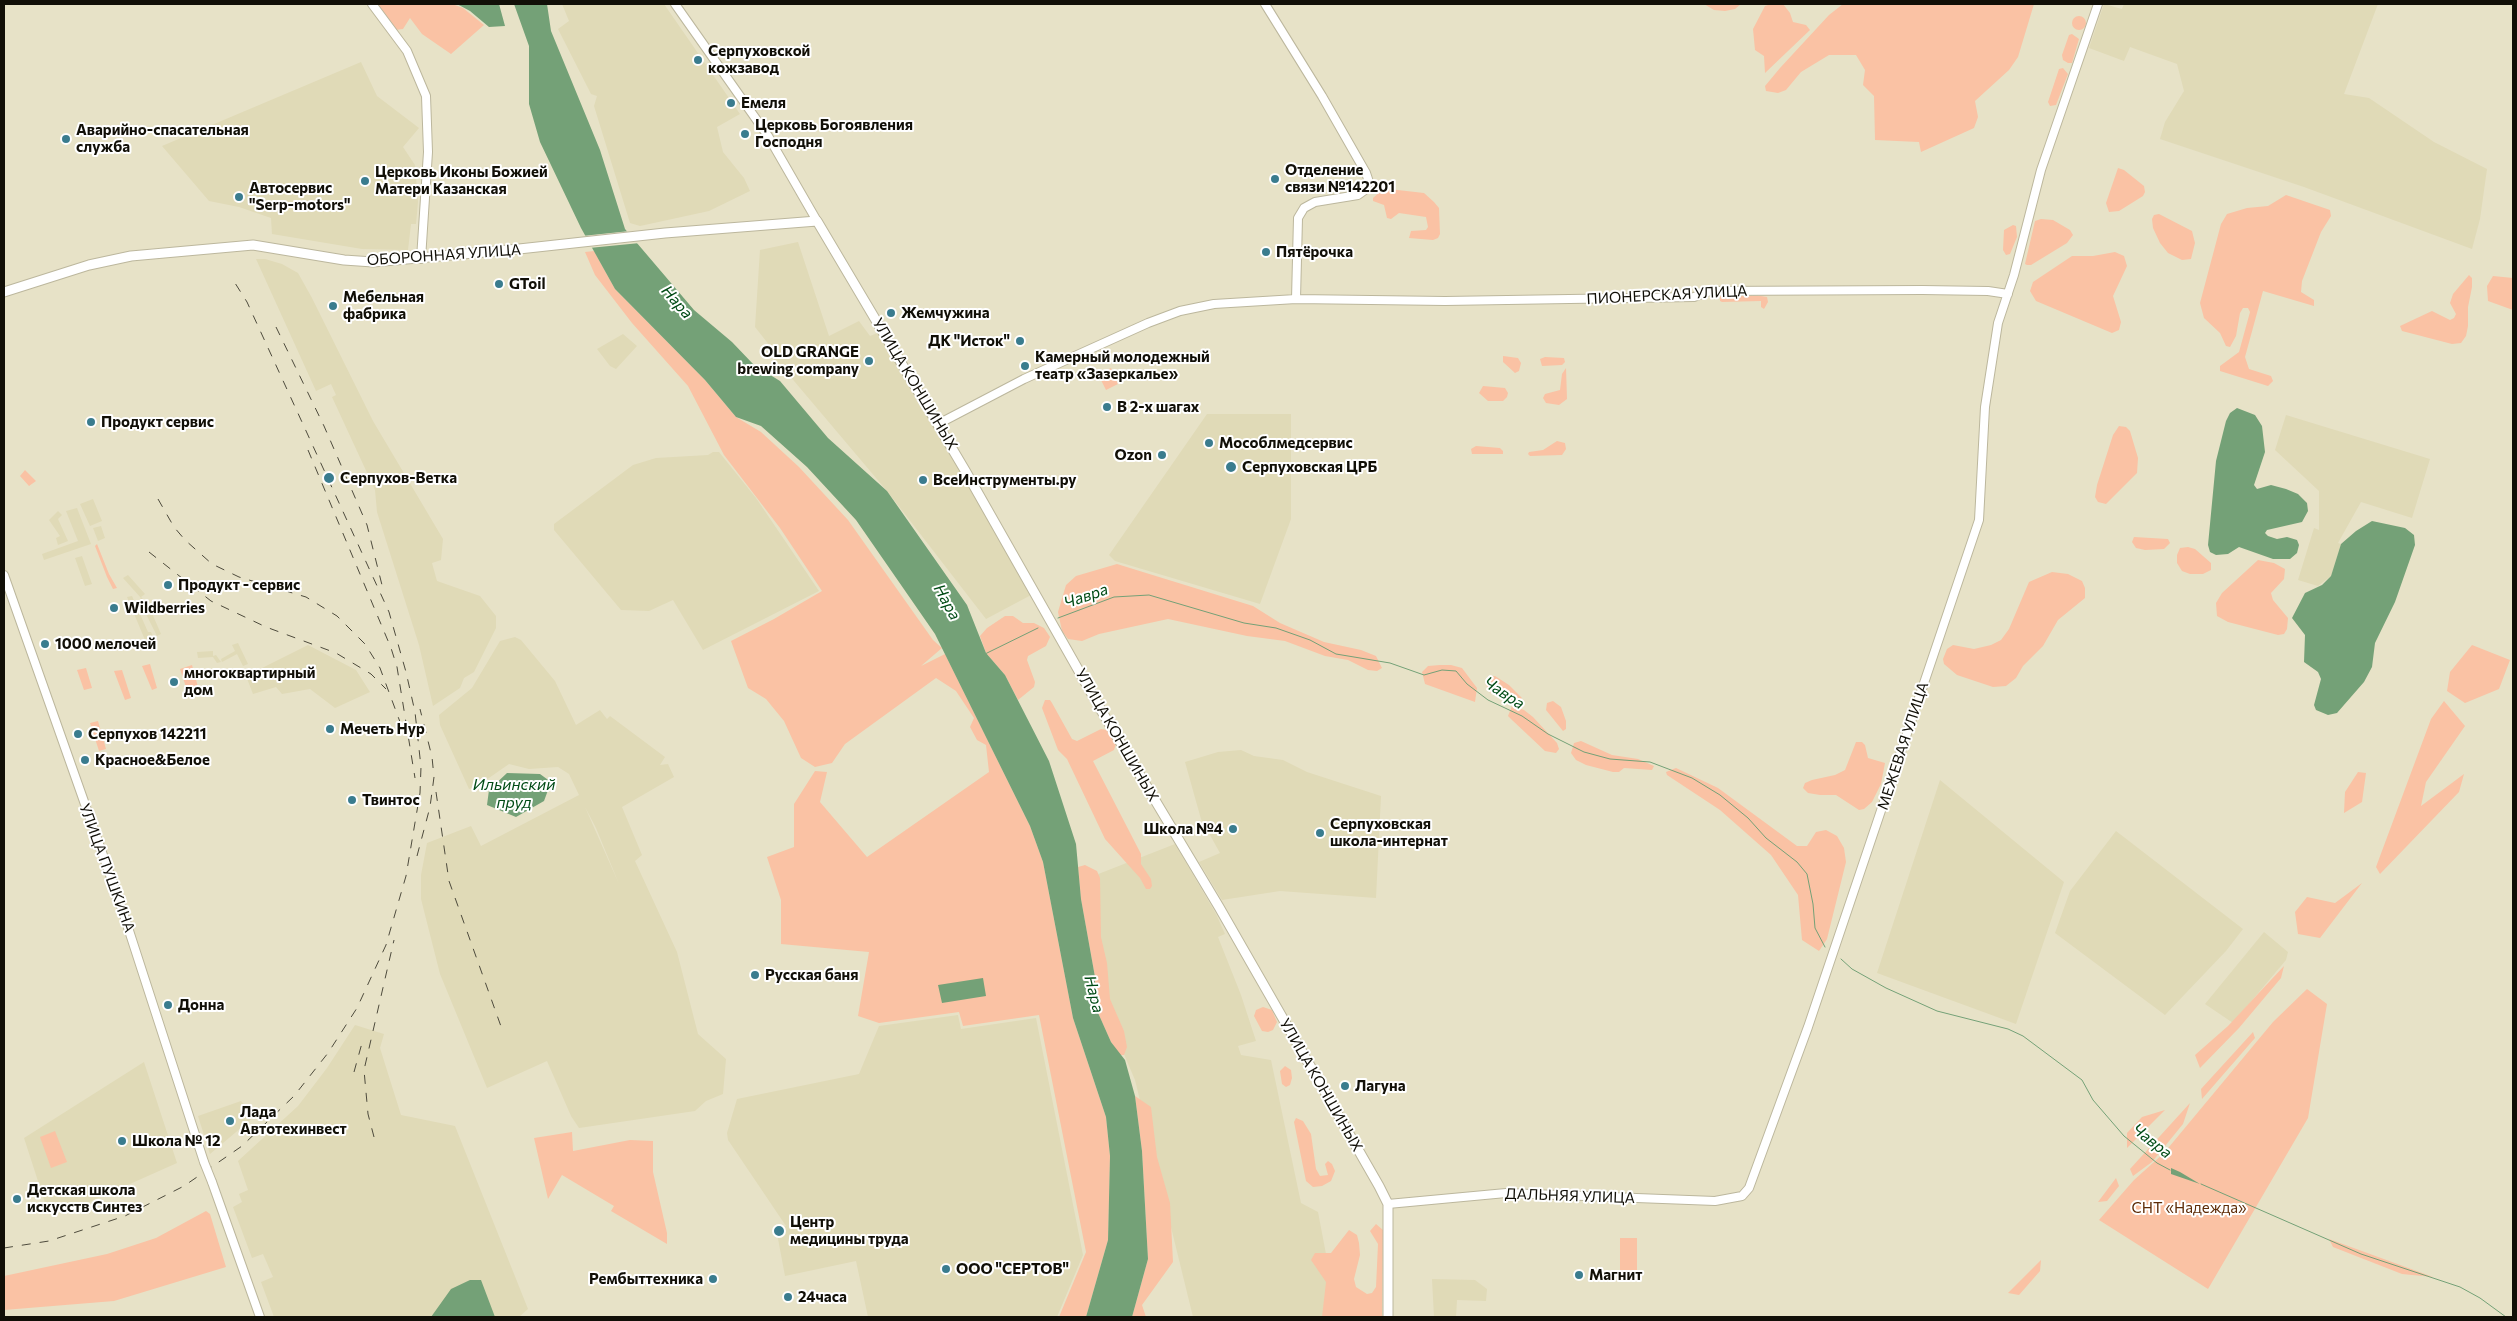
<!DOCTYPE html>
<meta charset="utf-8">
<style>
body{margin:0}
#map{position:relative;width:2517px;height:1321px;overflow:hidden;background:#e7e2c7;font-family:Commissioner,sans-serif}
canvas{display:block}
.frame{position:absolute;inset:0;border:5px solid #110f07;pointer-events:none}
</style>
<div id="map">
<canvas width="2517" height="1321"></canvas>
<div class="frame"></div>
</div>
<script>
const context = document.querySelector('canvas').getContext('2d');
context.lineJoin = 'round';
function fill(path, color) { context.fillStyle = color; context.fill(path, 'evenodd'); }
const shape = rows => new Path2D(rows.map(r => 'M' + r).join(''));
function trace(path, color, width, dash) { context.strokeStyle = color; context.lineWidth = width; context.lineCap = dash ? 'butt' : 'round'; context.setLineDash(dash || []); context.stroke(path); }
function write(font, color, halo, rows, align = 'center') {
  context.font = font + ' Commissioner,sans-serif'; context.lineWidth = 4; context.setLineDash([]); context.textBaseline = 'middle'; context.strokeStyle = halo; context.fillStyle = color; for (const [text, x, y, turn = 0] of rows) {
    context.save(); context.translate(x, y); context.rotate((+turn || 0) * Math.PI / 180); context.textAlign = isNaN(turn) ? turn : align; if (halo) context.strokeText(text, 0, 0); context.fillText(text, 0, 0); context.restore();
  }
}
fill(shape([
 [562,4,664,4,740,114,717,127,723,152,744,178,750,191,709,211,640,226,630,223,594,106,597,96,591,94,558,29,569,21],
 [2104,4,2122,9,2124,4,2378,4,2344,94,2369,98,2434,142,2487,169,2480,219,2472,249,2304,187,2160,139,2165,122,2184,91,2177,64,2130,47,2124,61,2089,48],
 [361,62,377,96,419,128,403,147,415,165,418,202,416,224,411,224,408,250,362,249,272,234,271,218,239,207,209,201,162,146],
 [798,242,829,336,859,321,870,336,880,332,1033,594,986,619,887,491,789,375,777,369,770,346,755,327,760,250],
 [256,259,265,259,282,264,298,273,312,298,373,421,443,539,441,560,432,563,437,581,480,596,496,616,496,628,474,672,464,678,460,688,433,706,419,645,377,512,375,490,332,397,336,395,331,384,316,391],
 [623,334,637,346,616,369,610,366,597,349],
 [1207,414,1291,414,1291,519,1260,604,1115,561,1109,555],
 [2286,415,2430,459,2412,518,2361,502,2338,543,2341,544,2331,576,2318,586,2298,580,2314,528,2319,530,2319,491,2275,450],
 [713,452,719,452,756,498,819,591,703,650,673,600,649,611,621,610,554,530,554,524,633,465,656,458,708,455],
 [93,499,102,521,90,526,80,504],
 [77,508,91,544,44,560,42,554,78,541,66,511],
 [58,511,62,515,58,519,68,541,58,545,56,538,60,536,49,520],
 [101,526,105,538,98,541,93,528],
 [82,556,92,584,85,586,75,558],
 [128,575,145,594,141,597,148,604,161,634,157,636,139,600,141,598,123,578],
 [132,596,148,632,151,632,154,638,145,640,127,597],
 [515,637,521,640,555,681,576,725,600,710,607,719,610,716,665,757,660,765,668,764,674,777,622,807,642,855,635,861,677,952,698,1034,726,1059,723,1094,706,1101,695,1111,579,1128,571,1116,547,1061,487,1088,440,974,421,899,421,875,427,843,471,826,481,846,579,795,569,774,558,767,529,769,509,764,476,787,469,789,440,725,439,715,472,688,500,641],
 [585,807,596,828,619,884],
 [238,643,248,664,243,666,237,654,222,662,221,659,235,651,232,645],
 [308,645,356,670,370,692,335,708,310,689,282,694,276,687,253,694,246,676],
 [213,651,213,656,216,655,221,662,217,663,213,657,198,658,197,652],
 [1241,750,1254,756,1283,760,1307,772,1381,796,1376,898,1280,891,1222,900,1199,862,1220,853,1201,819,1185,762,1218,752],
 [1940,780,2064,882,2016,1024,1877,973],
 [2116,831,2243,929,2226,951,2165,1015,2055,933,2070,891],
 [1175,844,1216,914,1225,934,1218,937,1241,995,1256,1041,1238,1046,1241,1055,1271,1060,1301,1203,1318,1212,1338,1317,1193,1317,1135,1080,1103,1005,1083,880],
 [2264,932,2288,952,2286,960,2233,1023,2205,1004],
 [958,1015,961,1029,1036,1018,1083,1255,1057,1317,868,1317,856,1261,785,1276,776,1228,786,1226,728,1140,727,1133,737,1099,859,1074,879,1026],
 [355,1025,384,1034,380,1048,401,1115,455,1126,528,1309,519,1317,274,1317,261,1282,273,1277,263,1254,252,1258,233,1207,242,1202,239,1194,248,1190,238,1161,298,1106,327,1068],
 [144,1062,177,1163,85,1204,48,1212,24,1138],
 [241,1101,255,1116,210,1154,198,1116],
 [1432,1279,1475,1280,1487,1289,1486,1301,1457,1300,1456,1317,1434,1317]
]), '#e0dab7');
fill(shape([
 [378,4,452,4,463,8,484,25,451,54,422,34,410,18,403,29,395,30],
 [1704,4,1741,4,1735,9,1725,11,1714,10],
 [1771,4,1783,4,1790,13,1793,22,1806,25,1810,30,1765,73,1764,56,1755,50,1753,29,1765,6],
 [1843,4,2034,4,2018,57,2009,70,1975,101,1978,117,1974,128,1921,152,1919,142,1875,140,1874,96,1863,85,1865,70,1856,55,1829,55,1801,72,1786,90,1778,93,1766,91,1765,86,1780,68,1829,15],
 '2072 23a7 7 0 1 1 14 0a7 7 0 1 1-14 0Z',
 [2072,34,2079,39,2072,63,2068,63,2063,60,2062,55,2069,35],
 [2063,68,2068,74,2056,105,2050,106,2048,102,2059,69],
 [2118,168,2124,170,2144,186,2145,192,2143,196,2119,211,2109,212,2106,203],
 [1389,189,1424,193,1434,202,1439,208,1440,234,1438,238,1433,240,1409,238,1411,231,1426,230,1428,227,1426,217,1399,213,1391,219,1387,218,1384,205,1373,201,1373,198,1382,190],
 [2286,195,2330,210,2331,216,2321,232,2302,281,2301,292,2314,300,2314,306,2263,291,2245,357,2249,369,2271,376,2273,381,2268,386,2220,371,2220,366,2239,352,2250,312,2248,308,2243,308,2240,313,2236,336,2230,347,2226,346,2220,333,2204,318,2200,303,2221,224,2227,214,2247,208,2268,206],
 [2159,214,2192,231,2195,243,2191,259,2182,260,2168,253,2160,243,2153,228,2152,219,2154,215],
 [2041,219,2053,220,2070,230,2073,235,2067,243,2031,265,2027,265,2025,264,2035,221],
 [2013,225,2016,226,2017,237,2010,254,2006,255,2003,250,2004,230],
 [594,251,615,289,705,380,736,417,761,432,799,467,848,520,933,640,942,648,921,666,945,654,1030,826,1043,862,1073,1018,1106,1117,1110,1156,1108,1240,1086,1317,1059,1317,1086,1252,1039,1015,963,1026,959,1012,879,1023,858,1016,869,952,781,944,781,900,767,857,794,847,794,804,815,771,827,772,820,802,867,857,989,772,986,745,977,740,970,727,974,718,956,691,936,678,845,744,832,763,815,767,801,758,784,721,766,699,748,688,731,641,774,619,822,591,780,528,724,455,688,386,632,323,595,275,585,252],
 [2115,252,2124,256,2127,266,2113,296,2121,322,2119,330,2112,333,2036,301,2030,291,2033,282,2072,256,2093,256],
 [2469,275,2472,278,2472,287,2468,307,2468,326,2466,336,2461,343,2452,344,2402,331,2400,326,2432,311,2450,320,2454,318,2456,314,2450,303,2453,294],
 [2493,276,2513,278,2513,310,2488,301,2487,286],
 [1720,296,1761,296,1767,297,1768,302,1764,309,1761,307,1761,301,1722,302,1720,301],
 [1503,356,1518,358,1521,363,1519,371,1515,373,1503,362],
 [1545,357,1564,358,1565,362,1562,365,1542,366,1540,359],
 [1111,368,1118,384,1106,390,1098,374],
 [1566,368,1567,399,1559,405,1546,403,1543,398,1545,394,1560,390,1562,374],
 [1483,386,1505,388,1508,393,1507,397,1503,401,1488,401,1479,393],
 [2119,426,2126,427,2130,431,2138,458,2137,473,2106,504,2098,502,2095,497,2097,485,2113,435],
 [1557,441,1565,443,1566,449,1562,455,1530,456,1528,454,1529,452,1543,450],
 [1476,446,1500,448,1503,451,1503,454,1472,454,1471,449],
 [25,470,36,481,29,486,20,476],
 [2134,537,2168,539,2170,543,2164,549,2145,550,2136,548,2132,542],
 [97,544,109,574,117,588,113,589,107,577,95,546],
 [2188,547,2195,549,2211,563,2211,570,2203,574,2190,574,2182,571,2177,563,2177,555,2180,548],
 [2258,560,2274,563,2285,569,2284,579,2271,593,2273,600,2288,618,2287,629,2284,634,2278,635,2228,622,2217,616,2216,603,2222,593],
 [1117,564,1253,606,1280,623,1324,642,1361,650,1376,656,1382,668,1377,671,1368,670,1348,660,1325,656,1285,641,1247,636,1168,619,1099,634,1082,641,1068,639,1062,631,1058,612,1066,585,1076,576],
 [2052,572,2068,574,2082,581,2085,588,2085,598,2058,620,2043,646,2023,666,2016,678,2006,686,1993,687,1957,675,1944,664,1943,659,1947,649,1953,645,1974,649,1991,645,2001,640,2009,629,2029,582],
 [1005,616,1013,616,1023,623,1034,623,1044,628,1050,637,1046,646,1028,656,1027,660,1035,682,1034,687,1018,700,1005,675,986,653,980,636,987,628],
 [2472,645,2510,660,2499,689,2465,703,2447,691,2450,672],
 [150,664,157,688,152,690,142,666],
 [192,665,198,687,187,690,180,669],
 [1440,665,1451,665,1462,668,1477,688,1475,702,1425,684,1422,672,1428,666],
 [86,668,92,688,84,690,77,670],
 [122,670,131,698,125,700,114,671],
 [209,671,245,675,245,679,207,676],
 [1495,676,1509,685,1522,698,1517,702,1490,693,1485,683,1489,677],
 [1045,700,1050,700,1052,703,1072,739,1077,741,1101,729,1107,730,1116,744,1114,750,1093,761,1141,854,1141,864,1151,879,1152,886,1150,889,1146,889,1140,878,1105,839,1067,759,1058,750,1042,708],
 [1553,701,1561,707,1566,721,1566,729,1563,731,1546,710,1547,703],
 [2444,701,2465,726,2426,782,2421,806,2464,774,2459,792,2380,874,2376,867,2431,719],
 [1512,706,1524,710,1533,717,1557,743,1559,749,1556,753,1545,751,1512,720,1508,716],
 [98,721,106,749,99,751,90,723],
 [1581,741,1612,755,1638,759,1654,766,1652,770,1624,768,1619,772,1613,772,1586,765,1576,760,1571,753,1574,743],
 [1856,742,1862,742,1865,745,1868,758,1885,763,1881,784,1872,802,1864,809,1859,810,1836,795,1820,795,1808,793,1803,788,1805,783,1812,780,1835,775,1845,770],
 [1676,768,1718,788,1797,846,1807,846,1816,832,1826,830,1837,836,1844,848,1846,862,1827,939,1819,951,1802,940,1798,895,1771,855,1720,810,1667,775,1666,772],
 [2358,772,2366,773,2362,802,2344,813,2345,792],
 [1085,865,1097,871,1100,878,1101,937,1107,963,1110,999,1124,1031,1127,1047,1124,1055,1120,1055,1111,1042,1095,1006,1095,977,1081,899,1078,867],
 [2362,883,2320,938,2298,934,2295,912,2307,897,2335,903],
 [2284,966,2281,978,2239,1028,2200,1068,2195,1055,2228,1026],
 [2307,989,2327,1004,2308,1118,2208,1289,2099,1220,2134,1180,2164,1153,2273,1022],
 [1263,1007,1272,1010,1277,1022,1273,1030,1268,1032,1262,1031,1254,1016,1256,1010],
 [2253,1032,2255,1038,2202,1099,2201,1089],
 [1285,1066,1291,1070,1292,1078,1290,1085,1286,1087,1282,1084,1280,1071],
 [1135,1096,1151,1107,1157,1157,1170,1203,1173,1262,1142,1305,1146,1317,1132,1317,1148,1259,1142,1151],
 [2190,1103,2183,1124,2152,1162,2133,1176,2130,1169],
 [2165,1110,2127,1148,2127,1133,2142,1117],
 [1296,1118,1303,1121,1311,1134,1316,1169,1320,1176,1328,1175,1325,1164,1328,1161,1332,1164,1335,1171,1331,1181,1322,1186,1313,1187,1306,1181,1294,1122],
 [55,1131,67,1162,51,1168,40,1137],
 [572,1132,573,1151,630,1140,653,1141,653,1172,667,1233,667,1244,611,1211,614,1206,562,1175,548,1199,534,1138],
 [2116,1178,2119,1186,2107,1201,2098,1202],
 [206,1211,210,1214,226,1267,114,1301,4,1310,4,1276,107,1254,156,1238],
 [1376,1224,1383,1230,1382,1317,1322,1317,1326,1282,1311,1260,1315,1253,1331,1253,1349,1230,1357,1235,1359,1243,1360,1255,1354,1279,1356,1287,1367,1294,1372,1293,1376,1287,1378,1244,1370,1231],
 [1620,1238,1637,1238,1637,1271,1620,1270],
 [2329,1239,2433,1277,2402,1274,2333,1247],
 [2041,1260,2040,1271,2019,1295,2008,1293]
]), '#fac2a4');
fill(shape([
 [457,4,499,4,505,26,489,27,470,11],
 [514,4,547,4,551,31,600,150,625,229,694,310,732,342,754,365,780,381,828,438,887,491,967,605,986,653,1005,675,1049,761,1076,844,1081,899,1095,977,1095,1006,1111,1042,1125,1060,1135,1096,1142,1151,1148,1259,1132,1317,1086,1317,1108,1240,1110,1156,1106,1117,1073,1018,1043,862,1030,826,935,634,856,520,807,467,761,426,736,417,705,380,615,289,581,228,540,142,529,104,529,46],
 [2237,408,2255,415,2262,426,2265,452,2254,485,2257,489,2271,485,2286,489,2298,494,2307,503,2308,511,2302,522,2267,530,2265,533,2268,536,2277,539,2287,537,2297,540,2299,545,2297,553,2290,559,2273,559,2239,547,2228,554,2216,555,2210,552,2208,545,2216,461,2226,421,2230,413],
 [2372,521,2405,528,2414,535,2415,545,2395,602,2375,643,2372,667,2364,682,2337,713,2328,715,2316,710,2314,705,2321,679,2318,672,2304,662,2305,635,2292,618,2305,593,2322,585,2331,576,2341,544,2356,531],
 [507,773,540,774,551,782,544,801,516,817,487,805,489,790],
 [983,978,986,996,942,1003,938,985],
 [2171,1168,2180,1172,2200,1184,2171,1174],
 [470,1280,481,1280,495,1317,431,1317,451,1289]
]), '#74a177');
fill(shape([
 [630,231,640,243,589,248,582,236]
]), '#e7e2c7');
trace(shape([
 [1058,618,1114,597,1149,595,1244,623,1276,628,1310,640,1336,654,1390,663,1424,675,1442,670,1456,671,1467,684,1488,700,1522,716,1548,734,1584,752,1610,759,1650,762,1692,778,1720,795,1748,818,1766,838,1797,862,1807,874,1813,904,1815,928,1825,947],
 [985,654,1038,628],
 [1841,959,1852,969,1886,988,1937,1011,2008,1029,2023,1036,2082,1080,2093,1100,2124,1136,2157,1163,2170,1170],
 [2201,1184,2361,1254,2460,1287,2480,1298,2506,1317]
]), '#74a177', 1);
const tertiary = shape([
 [372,4,407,51,426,96,428,152,421,259],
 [675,4,768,136,817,221],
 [1265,4,1322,96,1366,173,1369,182,1365,190,1358,195,1315,202,1304,208,1298,218,1296,299],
 [938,424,1024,379,1148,323,1180,311,1214,304,1296,299,1445,301,1694,297,1710,291,1922,290,1988,291,2008,294],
 [4,575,122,909,204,1162],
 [212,1182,260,1317],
 [1388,1204,1506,1193,1715,1201,1742,1196,1749,1188,1808,1027,1979,520,1985,407,1998,323,2014,275,2041,170,2098,4]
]);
const secondary = shape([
 [4,292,89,265,131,256,253,245,344,260,373,262,519,249,665,233,817,221,966,472,1101,710,1219,907,1379,1186,1388,1204,1388,1317]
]);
trace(tertiary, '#bcb79d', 10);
trace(secondary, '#bcb79d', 11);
trace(tertiary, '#fff', 8);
trace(secondary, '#fff', 9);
trace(shape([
 [276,327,324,426,367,525,382,585],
 [308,450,391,648,397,667,415,778],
 [158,499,174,527,185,540,212,564,239,577,306,597,337,616,365,644,380,668,403,730],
 [149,552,211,601,266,627,336,653,371,674,386,689],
 [436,792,449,881,503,1032],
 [417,856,430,807,434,777,432,757,420,709],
 [354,1072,362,1043],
 [374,1137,368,1114,364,1070,394,940],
 [4,1248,49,1241,125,1216,184,1186,242,1146,294,1096,328,1053,357,1008,386,945,406,876,420,793,421,767,415,712,406,672,389,612,247,302,235,283]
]), '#4d4a3c', 1, [9, 9]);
const tertiaryBridge = shape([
 [204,1162,212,1182]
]);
trace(tertiaryBridge, '#bcb79d', 10, []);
trace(tertiaryBridge, '#fff', 8);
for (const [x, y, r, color] of [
 [698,60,5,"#3a7c8e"],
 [731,103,5,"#3a7c8e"],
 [745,134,5,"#3a7c8e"],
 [66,139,5,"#3a7c8e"],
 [1275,179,5,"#3a7c8e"],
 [365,181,5,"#3a7c8e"],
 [239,197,5,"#3a7c8e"],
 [1266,252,5,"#3a7c8e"],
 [499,284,5,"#3a7c8e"],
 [333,306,5,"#3a7c8e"],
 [891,313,5,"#3a7c8e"],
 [1020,341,5,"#3a7c8e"],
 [869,361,5,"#3a7c8e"],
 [1025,366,5,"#3a7c8e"],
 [1107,407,5,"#3a7c8e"],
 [91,422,5,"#3a7c8e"],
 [1209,443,5,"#3a7c8e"],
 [1162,455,5,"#3a7c8e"],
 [1231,467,6,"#3a7c8e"],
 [329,478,6,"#3a7c8e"],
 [923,480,5,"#3a7c8e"],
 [168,585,5,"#3a7c8e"],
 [114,608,5,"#3a7c8e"],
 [45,644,5,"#3a7c8e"],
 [174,682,5,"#3a7c8e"],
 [330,729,5,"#3a7c8e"],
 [78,734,5,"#3a7c8e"],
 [85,760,5,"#3a7c8e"],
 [352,800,5,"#3a7c8e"],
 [1233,829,5,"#3a7c8e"],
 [1320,833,5,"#3a7c8e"],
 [755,975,5,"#3a7c8e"],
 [168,1005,5,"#3a7c8e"],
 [1345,1086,5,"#3a7c8e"],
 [230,1121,5,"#3a7c8e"],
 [122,1141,5,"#3a7c8e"],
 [17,1199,5,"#3a7c8e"],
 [779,1231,6,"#3a7c8e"],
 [946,1269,5,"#3a7c8e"],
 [1579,1275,5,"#3a7c8e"],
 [713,1279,5,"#3a7c8e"],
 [788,1297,5,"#3a7c8e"]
]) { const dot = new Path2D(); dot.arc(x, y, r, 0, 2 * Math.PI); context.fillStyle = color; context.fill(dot); trace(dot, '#fff', 2); }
write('bold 15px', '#110f07', '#fff', [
 ["Серпуховской",708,51],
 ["кожзавод",708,68],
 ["Емеля",741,103],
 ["Церковь Богоявления",755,125],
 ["Господня",755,142],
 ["Аварийно-спасательная",76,130],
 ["служба",76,147],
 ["Отделение",1285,170],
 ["связи №142201",1285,187],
 ["Церковь Иконы Божией",375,172],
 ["Матери Казанская",375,189],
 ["Автосервис",249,188],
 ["\"Serp-motors\"",249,205],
 ["Пятёрочка",1276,252],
 ["GToil",509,284],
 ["Мебельная",343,297],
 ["фабрика",343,314],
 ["Жемчужина",901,313],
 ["ДК \"Исток\"",1010,341,"right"],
 ["OLD GRANGE",859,352,"right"],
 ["brewing company",859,369,"right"],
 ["Камерный молодежный",1035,357],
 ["театр «Зазеркалье»",1035,374],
 ["В 2-х шагах",1117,407],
 ["Продукт сервис",101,422],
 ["Мособлмедсервис",1219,443],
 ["Ozon",1152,455,"right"],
 ["Серпуховская ЦРБ",1242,467],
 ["Серпухов-Ветка",340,478],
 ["ВсеИнструменты.ру",933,480],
 ["Продукт - сервис",178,585],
 ["Wildberries",124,608],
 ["1000 мелочей",55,644],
 ["многоквартирный",184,673],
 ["дом",184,690],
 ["Мечеть Нур",340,729],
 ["Серпухов 142211",88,734],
 ["Красное&Белое",95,760],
 ["Твинтос",362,800],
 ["Серпуховская",1330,824],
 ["школа-интернат",1330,841],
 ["Школа №4",1223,829,"right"],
 ["Русская баня",765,975],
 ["Донна",178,1005],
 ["Лагуна",1355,1086],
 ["Лада",240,1112],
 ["Автотехинвест",240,1129],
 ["Школа № 12",132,1141],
 ["Детская школа",27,1190],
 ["искусств Синтез",27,1207],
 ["Центр",790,1222],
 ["медицины труда",790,1239],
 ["ООО \"СЕРТОВ\"",956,1269],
 ["Магнит",1589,1275],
 ["Рембыттехника",703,1279,"right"],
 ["24часа",798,1297]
], 'left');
write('15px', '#110f07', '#fff', [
 ["ОБОРОННАЯ УЛИЦА",444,255,-4],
 ["ПИОНЕРСКАЯ УЛИЦА",1667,295,-3],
 ["УЛИЦА КОНШИНЫХ",915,384,59],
 ["УЛИЦА КОНШИНЫХ",1117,735,60],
 ["МЕЖЕВАЯ УЛИЦА",1903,746,-72],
 ["УЛИЦА ПУШКИНА",107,868,70],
 ["УЛИЦА КОНШИНЫХ",1321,1085,60],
 ["ДАЛЬНЯЯ УЛИЦА",1570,1196,2]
]);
write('15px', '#5d2b06', '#fff', [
 ["СНТ «Надежда»",2189,1208]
]);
write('italic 16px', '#014b15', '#fff', [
 ["Нара",677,302,49],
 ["Чавра",1086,596,-19],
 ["Нара",947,602,61],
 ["Чавра",1504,693,33],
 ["Ильинский",514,785],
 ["пруд",514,803],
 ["Нара",1094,994,76],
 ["Чавра",2152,1141,38]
]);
</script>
